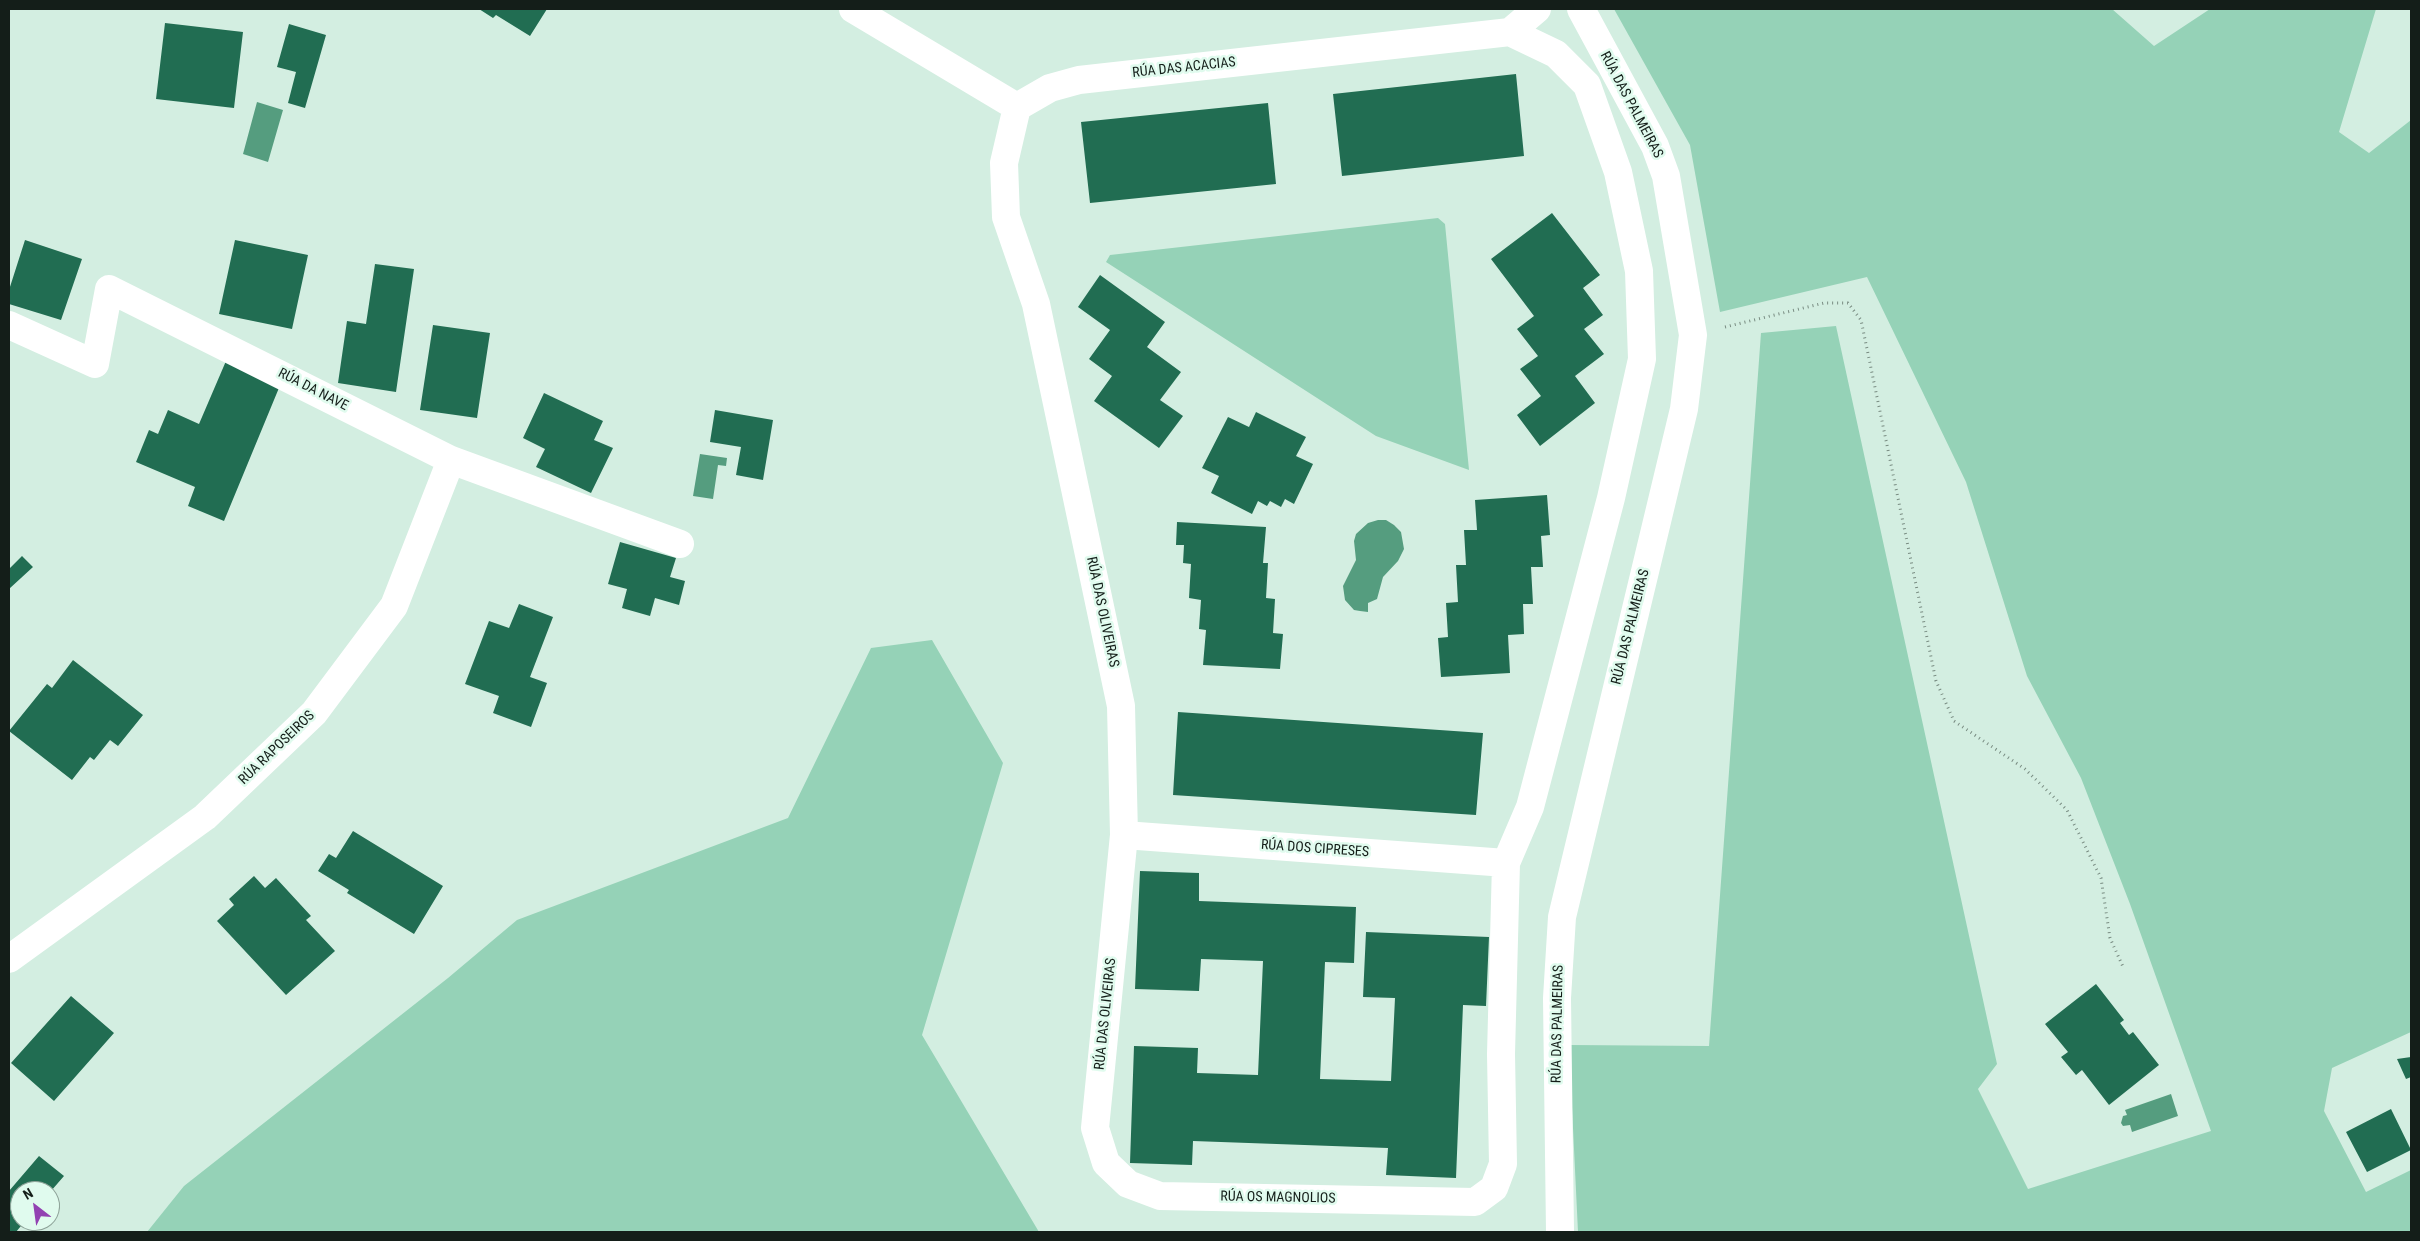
<!DOCTYPE html>
<meta charset="utf-8">
<style>
body{margin:0}
#map{position:relative;width:2420px;height:1241px;overflow:hidden;background:#d3eee1;font-family:"Roboto Condensed",sans-serif}
canvas{display:block}
.frame{position:absolute;inset:0;border:10px solid #141e19;pointer-events:none}
.north{position:absolute;left:10px;top:1181px;width:50px;height:50px;box-sizing:border-box;background:#e0fbee;border:1px solid #8ea399;border-radius:50%;rotate:330deg;font-size:14px;font-weight:700;line-height:20px;text-align:center;color:#141e19}
.north::after{content:'';display:block;margin:auto;width:18px;height:22px;background:#9242b2;clip-path:polygon(50% 0,100% 100%,50% 72%,0 100%)}
</style>
<div id="map">
<canvas width="2420" height="1241"></canvas>
<div class="frame"></div>
<div class="north">N</div>
</div>
<script>
const context = document.querySelector('canvas').getContext('2d');
context.lineJoin = 'round';
function fill(path, color) { context.fillStyle = color; context.fill(path, 'evenodd'); }
const shape = rows => new Path2D(rows.map(r => 'M' + r).join(''));
function trace(path, color, width, dash) { context.strokeStyle = color; context.lineWidth = width; context.lineCap = dash ? 'butt' : 'round'; context.setLineDash(dash || []); context.stroke(path); }
function write(font, color, halo, rows, align = 'center') {
  context.font = font + ' "Roboto Condensed",sans-serif'; context.lineWidth = 5; context.setLineDash([]); context.textBaseline = 'middle'; context.strokeStyle = halo; context.fillStyle = color; for (const [text, x, y, turn = 0] of rows) {
    context.save(); context.translate(x, y); context.rotate((+turn || 0) * Math.PI / 180); context.textAlign = isNaN(turn) ? turn : align; if (halo) context.strokeText(text, 0, 0); context.fillText(text, 0, 0); context.restore();
  }
}
fill(shape([
 [1614,9,2112,9,2154,46,2210,9,2376,9,2339,132,2369,153,2411,120,2411,1032,2332,1068,2324,1111,2366,1192,2411,1170,2411,1232,1578,1232,1569,1045,1709,1046,1761,333,1836,326,1997,1064,1978,1089,2028,1189,2211,1131,2130,904,2081,778,2027,676,1966,482,1867,277,1720,312,1690,145],
 [1438,218,1445,224,1469,470,1376,436,1106,262,1110,255],
 [932,640,1003,763,922,1035,1039,1232,147,1232,184,1186,448,978,517,920,788,818,871,648]
]), '#95d2b7');
fill(shape([
 [257,102,283,110,268,162,243,154],
 [700,454,727,458,726,466,718,465,713,499,693,496],
 [1378,520,1386,520,1394,525,1401,532,1404,549,1398,561,1383,577,1377,599,1368,603,1368,612,1360,611,1354,610,1345,600,1343,586,1356,560,1354,541,1356,534,1368,523],
 [2171,1094,2178,1116,2132,1132,2130,1125,2123,1126,2121,1123,2123,1116,2127,1115,2125,1110]
]), '#559d7f');
fill(shape([
 [479,9,547,9,530,36,496,15,493,18],
 [165,23,243,32,234,108,156,99],
 [289,24,326,35,305,108,288,103,296,72,277,67],
 [1516,74,1524,156,1342,176,1333,94],
 [1268,103,1276,184,1090,203,1081,122],
 [1552,213,1600,275,1583,288,1603,315,1584,329,1604,354,1575,376,1595,403,1540,446,1517,415,1541,396,1520,369,1538,356,1517,329,1534,316,1491,259],
 [25,240,82,259,61,320,9,304,9,290],
 [235,240,308,255,292,329,219,314],
 [375,264,414,269,396,392,338,383,347,321,366,324],
 [1100,275,1165,322,1147,347,1181,372,1160,400,1183,416,1159,448,1094,401,1112,376,1089,359,1110,330,1078,307],
 [433,325,490,333,477,418,420,410],
 [226,361,281,383,224,521,188,506,195,487,136,462,149,430,158,434,168,410,199,424],
 [544,393,603,421,594,440,613,448,591,493,536,467,545,449,523,438],
 [715,410,773,420,763,480,736,475,741,447,710,442],
 [1256,412,1306,437,1296,456,1313,464,1294,504,1285,499,1281,507,1270,501,1267,506,1258,501,1252,514,1211,493,1219,476,1202,468,1228,417,1249,427],
 [1547,495,1550,535,1541,536,1543,567,1531,567,1533,604,1523,604,1524,634,1508,635,1510,673,1441,677,1438,638,1448,637,1446,603,1458,602,1456,565,1466,565,1464,530,1477,530,1475,500],
 [1177,522,1266,527,1263,563,1268,563,1266,598,1275,599,1273,633,1283,634,1280,669,1203,665,1206,630,1199,629,1201,600,1189,598,1191,564,1183,563,1184,545,1176,545],
 [620,542,676,558,670,577,685,581,679,605,655,598,650,616,622,608,627,589,608,584],
 [22,556,33,567,9,589,9,569],
 [519,604,553,617,530,677,547,683,531,727,493,713,499,696,465,684,489,621,509,628],
 [73,660,143,715,118,746,110,740,94,760,90,757,72,780,9,731,47,684,52,688],
 [1178,712,1483,733,1476,815,1173,795],
 [353,831,443,886,414,934,347,893,349,890,318,871,329,854,336,858],
 [1140,871,1199,873,1199,901,1356,907,1354,963,1325,962,1320,1079,1391,1081,1395,998,1363,997,1366,932,1489,937,1486,1006,1463,1005,1456,1178,1386,1175,1388,1148,1193,1141,1192,1165,1130,1163,1134,1046,1198,1048,1197,1073,1258,1075,1263,961,1201,959,1199,991,1135,989],
 [254,876,265,888,276,878,311,916,306,920,335,951,286,995,217,921,234,905,229,899],
 [2096,984,2124,1020,2120,1023,2129,1035,2133,1032,2159,1065,2109,1105,2082,1070,2076,1075,2061,1057,2068,1052,2045,1024],
 [71,996,114,1033,54,1101,11,1063],
 [2411,1057,2411,1077,2406,1079,2397,1059],
 [2391,1109,2411,1150,2367,1172,2346,1132],
 [39,1156,64,1176,51,1191,20,1191,20,1221,25,1221,16,1232,9,1232,9,1191]
]), '#216d52');
trace(shape([
 [1725,327,1824,303,1848,303,1861,320,1936,681,1954,721,2025,769,2067,810,2101,878,2110,938,2124,969]
]), '#798c82', 3, [1, 4]);
trace(shape([
 [853,9,1017,107,1050,88,1079,80,1510,32,1537,9],
 [1017,107,1004,163,1006,217,1036,304,1121,706,1124,835,1095,1128,1106,1163,1128,1184,1160,1196,1475,1202,1494,1188,1503,1164,1501,1054,1506,863,1530,807,1611,498,1642,359,1639,271,1618,172,1587,85,1556,54,1510,32],
 [9,325,95,364,109,289,451,460,680,544],
 [1124,835,1506,863],
 [9,959,205,817,314,713,394,606,451,460],
 [1560,1232,1557,998,1562,917,1684,409,1693,335,1666,176,1655,146,1581,9]
]), '#fff', 28);
write('14px', '#141e19', '#e0fbee', [
 ["RÚA DAS ACACIAS",1184,68,-6],
 ["RÚA DAS PALMEIRAS",1631,105,62],
 ["RÚA DA NAVE",313,390,27],
 ["RÚA DAS OLIVEIRAS",1102,612,78],
 ["RÚA DAS PALMEIRAS",1631,627,-76],
 ["RÚA RAPOSEIROS",277,748,-44],
 ["RÚA DOS CIPRESES",1315,849,4],
 ["RÚA DAS OLIVEIRAS",1106,1014,-84],
 ["RÚA DAS PALMEIRAS",1558,1024,-89],
 ["RÚA OS MAGNOLIOS",1278,1198,1]
]);
</script>
